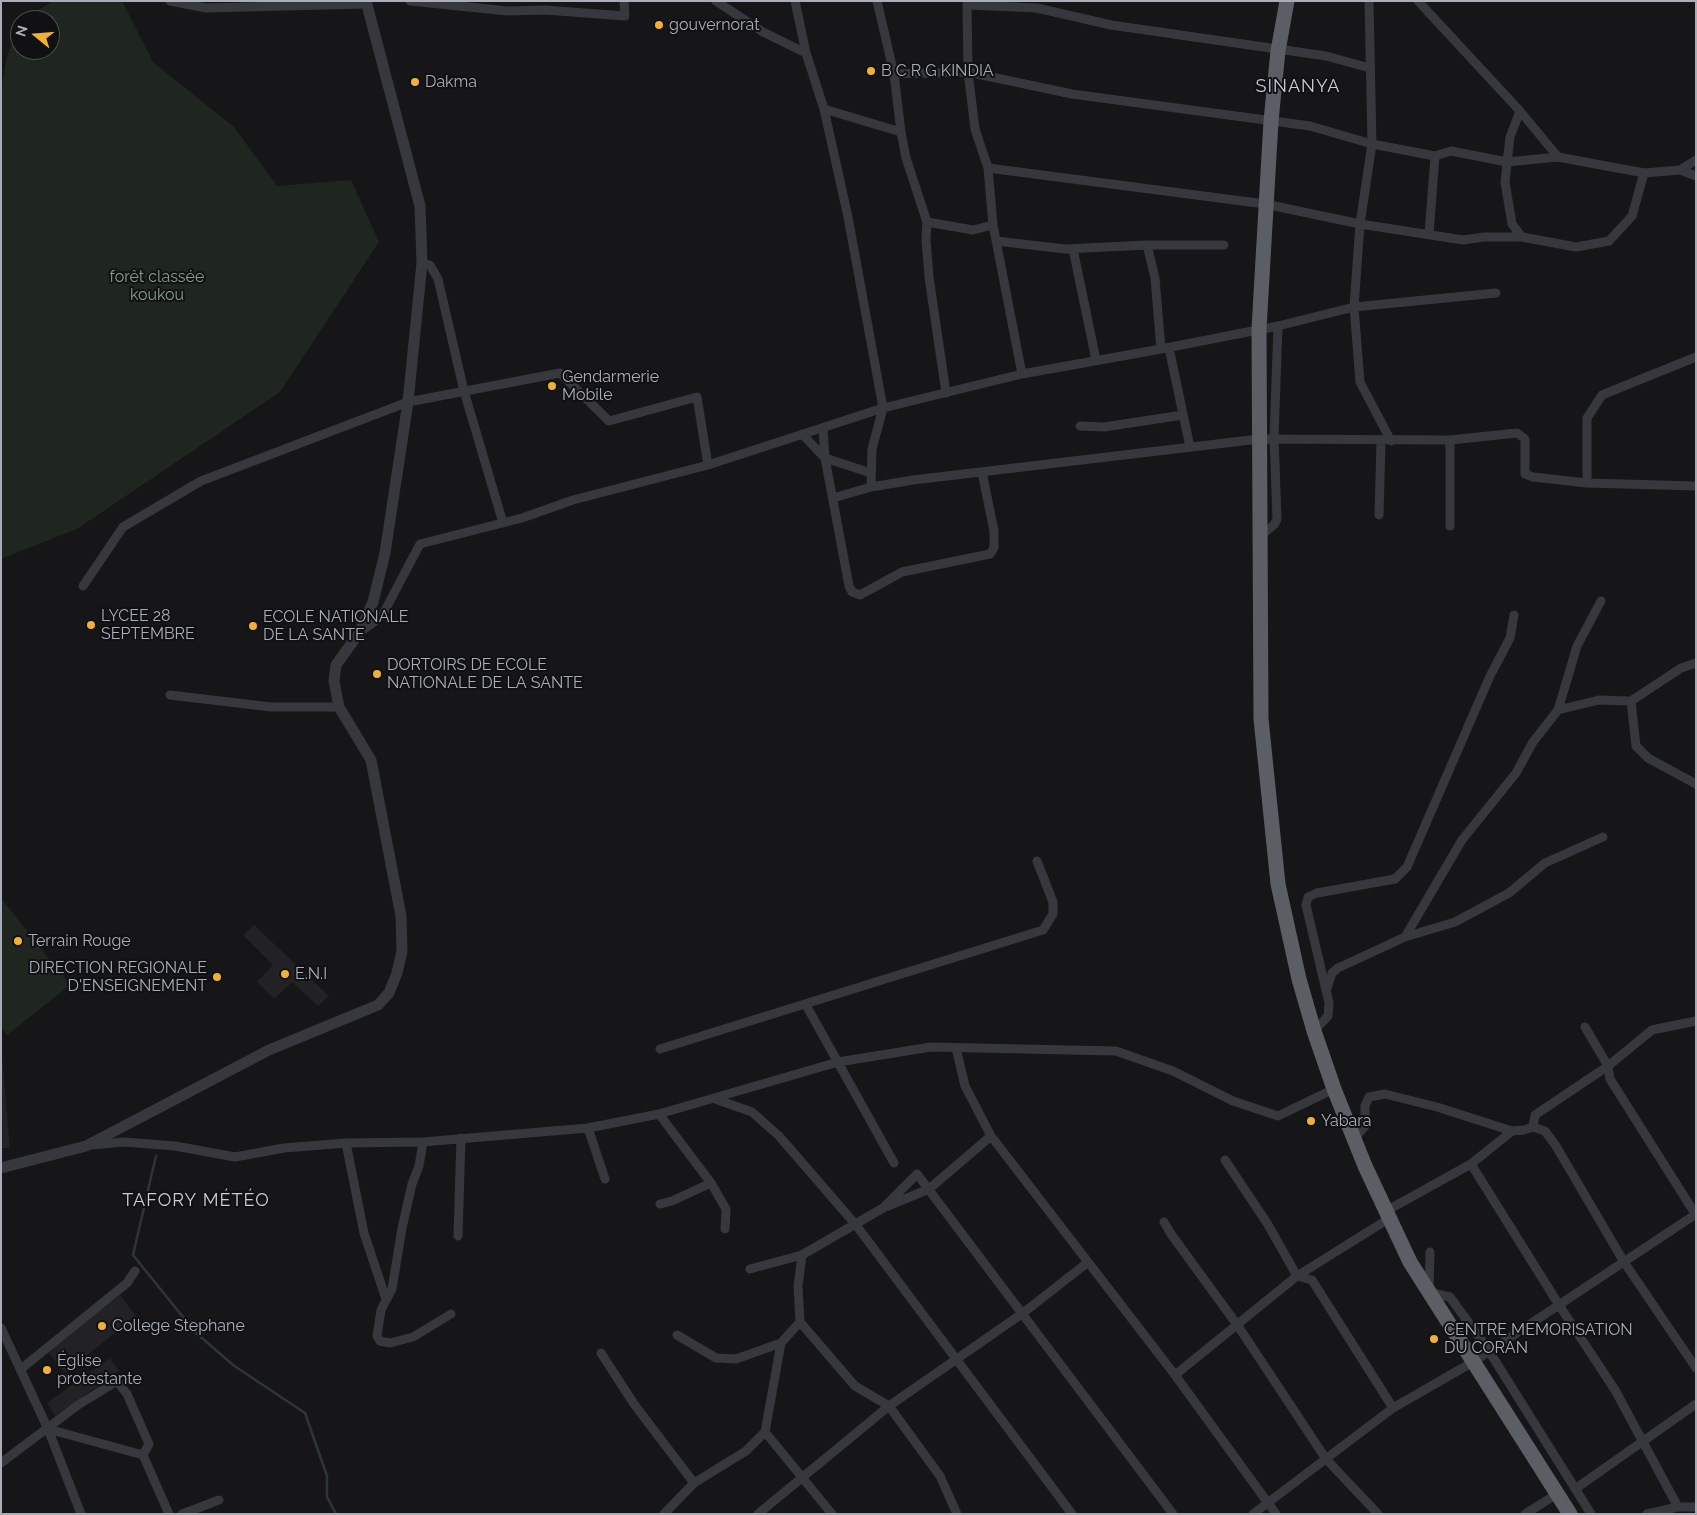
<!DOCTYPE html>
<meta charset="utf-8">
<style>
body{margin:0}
#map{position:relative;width:1697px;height:1515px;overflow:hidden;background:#161618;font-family:Raleway,sans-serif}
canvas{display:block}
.frame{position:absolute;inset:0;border:2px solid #a8adb8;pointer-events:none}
.north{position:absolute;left:10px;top:10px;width:50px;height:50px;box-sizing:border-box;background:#111113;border:1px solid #4d4f55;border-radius:50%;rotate:287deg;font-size:14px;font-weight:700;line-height:20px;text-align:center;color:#a8adb8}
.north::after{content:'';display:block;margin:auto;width:18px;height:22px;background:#f2b134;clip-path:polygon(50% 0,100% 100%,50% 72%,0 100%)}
</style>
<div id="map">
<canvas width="1697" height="1515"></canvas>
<div class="frame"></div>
<div class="north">N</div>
</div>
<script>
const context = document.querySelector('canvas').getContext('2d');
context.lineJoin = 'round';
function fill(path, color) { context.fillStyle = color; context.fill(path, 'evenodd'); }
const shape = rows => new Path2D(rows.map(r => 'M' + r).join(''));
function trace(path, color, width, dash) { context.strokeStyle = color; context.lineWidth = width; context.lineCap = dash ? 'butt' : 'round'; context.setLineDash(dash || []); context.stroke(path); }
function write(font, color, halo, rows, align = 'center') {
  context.font = font + ' Raleway,sans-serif'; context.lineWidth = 4; context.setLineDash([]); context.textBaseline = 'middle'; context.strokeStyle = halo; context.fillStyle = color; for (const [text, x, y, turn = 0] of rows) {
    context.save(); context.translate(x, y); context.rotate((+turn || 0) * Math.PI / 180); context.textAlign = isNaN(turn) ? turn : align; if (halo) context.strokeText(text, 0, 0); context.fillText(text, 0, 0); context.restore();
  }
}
fill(shape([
 [254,925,329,996,318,1006,292,982,274,999,257,982,273,965,243,935],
 [1,1042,10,1148,1,1148],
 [120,1295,136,1316,65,1373,48,1352],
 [110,1358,119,1371,55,1416,47,1403]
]), '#222225');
fill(shape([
 [53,1,122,1,153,62,234,127,277,186,351,180,379,242,280,392,77,529,1,559,1,90,7,56,20,22,20,50,50,50,50,20,22,20],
 [1,898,70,985,7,1035,1,1028]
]), '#1e261f');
trace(shape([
 [156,1156,133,1255,195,1332,233,1365,305,1413,327,1476,327,1497,336,1514]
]), '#2c353c', 2.5);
trace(shape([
 [170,1,206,8,366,4],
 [410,1,508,11,545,10,625,16,624,1],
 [716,1,763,32,806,53,824,109,848,217,883,408,872,449,871,487],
 [795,1,806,53],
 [967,1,968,72,975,129,988,168,993,225,1022,374],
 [1369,1,1372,144,1360,224,1354,307,1360,382,1391,441],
 [1418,1,1520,111,1558,157,1644,173,1680,170,1696,176],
 [968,5,1037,8,1111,25,1326,56,1370,68],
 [894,74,968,72,1072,94,1310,126,1372,144,1435,156,1429,234],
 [824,109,901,132,894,74,877,1],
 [1520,111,1510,137,1505,182,1512,224,1522,237,1576,247,1609,241,1632,216,1644,173],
 [901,132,906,158,927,222,926,240,929,277,946,393],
 [1435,156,1451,151,1507,162,1558,157],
 [988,168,1265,204,1360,224,1463,240,1484,237,1522,237],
 [1680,170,1696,160],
 [927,222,973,230,993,225],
 [996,241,1065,249,1147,245,1155,278,1161,349],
 [1147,245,1224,245],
 [1073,249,1096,360],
 [422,263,430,265,438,279,464,391,503,523],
 [1169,348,1190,447],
 [1080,426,1104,427,1183,415],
 [823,428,825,458,871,473],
 [802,434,825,458,849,586,852,592,860,595,902,572,990,554,994,548,994,531,982,472],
 [1587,483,1587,418,1602,395,1696,357],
 [833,498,871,487,913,480,1259,439,1450,440,1517,433,1525,439,1525,474,1533,477,1587,483,1696,486],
 [1379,515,1381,441],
 [1450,526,1450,440],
 [1260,536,1274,525,1277,519,1274,437,1278,326],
 [83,586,123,527,201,481,408,402,560,373,609,421,697,397,708,465],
 [359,633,382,616,420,544,522,518,573,500,708,465,883,408,1022,374,1161,349,1278,326,1354,307,1496,293],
 [170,695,271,707,339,707],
 [1631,701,1636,746,1648,758,1696,784],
 [1558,710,1599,700,1631,701,1681,668,1696,663],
 [1405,937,1462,840,1516,773,1533,742,1558,710,1577,646,1601,601],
 [1326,991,1332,973,1338,968,1405,937,1455,922,1509,893,1545,863,1603,837],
 [806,1005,894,1163],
 [1585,1027,1608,1066,1610,1079,1696,1215],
 [1314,1031,1328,1016,1329,1003,1306,905,1308,897,1317,893,1395,879,1407,867,1490,676,1510,638,1514,615],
 [956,1048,965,1086,991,1136,1175,1375,1276,1514],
 [660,1049,1043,930,1053,914,1053,902,1037,861],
 [715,1099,752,1112,779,1136,856,1225,1072,1514],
 [659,1114,711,1183,726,1209,725,1229],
 [1533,1127,1545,1131,1556,1146,1624,1262,1696,1368],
 [588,1128,605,1179],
 [1354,1139,1365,1126,1365,1106,1369,1097,1385,1094,1437,1107,1512,1131,1524,1130,1533,1127,1535,1115,1608,1066,1652,1030,1696,1021],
 [423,1142,419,1166,412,1184,402,1228,392,1289,381,1310,377,1336,380,1341,390,1343,413,1337,451,1314],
 [346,1143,364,1233,386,1299],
 [91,1145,124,1142,175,1146,235,1157,284,1148,346,1143,423,1142,588,1128,659,1114,838,1062,931,1047,1116,1051,1173,1071,1233,1101,1278,1116,1334,1089],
 [1225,1160,1267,1223,1297,1276,1390,1218],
 [1471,1164,1559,1305,1615,1390,1678,1507],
 [660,1204,672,1201,711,1183],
 [888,1206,929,1189,991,1136],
 [1386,1211,1471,1164,1512,1131],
 [1164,1222,1171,1234,1238,1326,1326,1459,1378,1514],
 [458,1236,461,1138],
 [1430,1252,1429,1292,1450,1297,1489,1351,1591,1514],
 [750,1269,802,1255],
 [800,1322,855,1386,889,1406,940,1476,957,1514],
 [1,1328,48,1429,81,1514],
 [677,1335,716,1358,736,1359,781,1343],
 [601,1353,634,1404,694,1483],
 [21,1369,127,1283,135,1271],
 [1175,1375,1297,1276,1312,1280,1393,1408],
 [48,1429,143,1455,169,1514],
 [1,1463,78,1405,117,1381,127,1394,149,1444,143,1455],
 [1575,1489,1696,1404],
 [182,1514,219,1500],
 [664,1514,694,1483,746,1451,765,1432],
 [758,1514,889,1406,1023,1313,1087,1263],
 [832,1514,765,1432,781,1343,800,1322,798,1286,802,1255,883,1208,917,1174,1173,1514],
 [1253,1514,1393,1408,1473,1362,1696,1214],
 [1525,1514,1557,1494],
 [1647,1514,1678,1507,1696,1507]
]), '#37383d', 9);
trace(shape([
 [1,1168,86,1146,269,1050,378,1005,389,993,397,973,402,951,401,916,371,760,339,707,334,681,336,665,359,633,373,602,385,553,408,402,422,263,420,206,366,1]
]), '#37383d', 11);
trace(shape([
 [1287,1,1278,51,1271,121,1259,329,1261,719,1278,884,1299,979,1314,1031,1334,1089,1365,1166,1410,1262,1570,1514]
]), '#5b5e65', 15);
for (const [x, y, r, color] of [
 [659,25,5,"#f2b134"],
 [871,71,5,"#f2b134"],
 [415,82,5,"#f2b134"],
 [552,386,5,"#f2b134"],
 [91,625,5,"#f2b134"],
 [253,626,5,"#f2b134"],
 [377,674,5,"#f2b134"],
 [18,941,5,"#f2b134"],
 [285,974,5,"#f2b134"],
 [217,977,5,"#f2b134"],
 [1311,1121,5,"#f2b134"],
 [102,1326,5,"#f2b134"],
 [1434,1339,5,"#f2b134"],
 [47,1370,5,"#f2b134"]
]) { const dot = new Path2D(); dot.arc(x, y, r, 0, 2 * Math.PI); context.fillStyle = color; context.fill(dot); trace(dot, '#111113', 2); }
write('16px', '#a8adb8', '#111113', [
 ["gouvernorat",669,25],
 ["B C R G KINDIA",881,71],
 ["Dakma",425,82],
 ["Gendarmerie",562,377],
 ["Mobile",562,395],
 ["LYCEE 28",101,616],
 ["SEPTEMBRE",101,634],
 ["ECOLE NATIONALE",263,617],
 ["DE LA SANTE",263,635],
 ["DORTOIRS DE ECOLE",387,665],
 ["NATIONALE DE LA SANTE",387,683],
 ["Terrain Rouge",28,941],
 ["DIRECTION REGIONALE",207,968,"right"],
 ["D'ENSEIGNEMENT",207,986,"right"],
 ["E.N.I",295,974],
 ["Yabara",1321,1121],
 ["College Stephane",112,1326],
 ["CENTRE MEMORISATION",1444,1330],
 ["DU CORAN",1444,1348],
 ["Église",57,1361],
 ["protestante",57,1379]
], 'left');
write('16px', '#7fa381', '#111113', [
 ["forêt classée",157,277],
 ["koukou",157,295]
]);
context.letterSpacing = '1px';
write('18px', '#c9ccd4', '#111113', [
 ["SINANYA",1298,87],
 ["TAFORY MÉTÉO",196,1201]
]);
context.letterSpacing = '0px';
</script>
